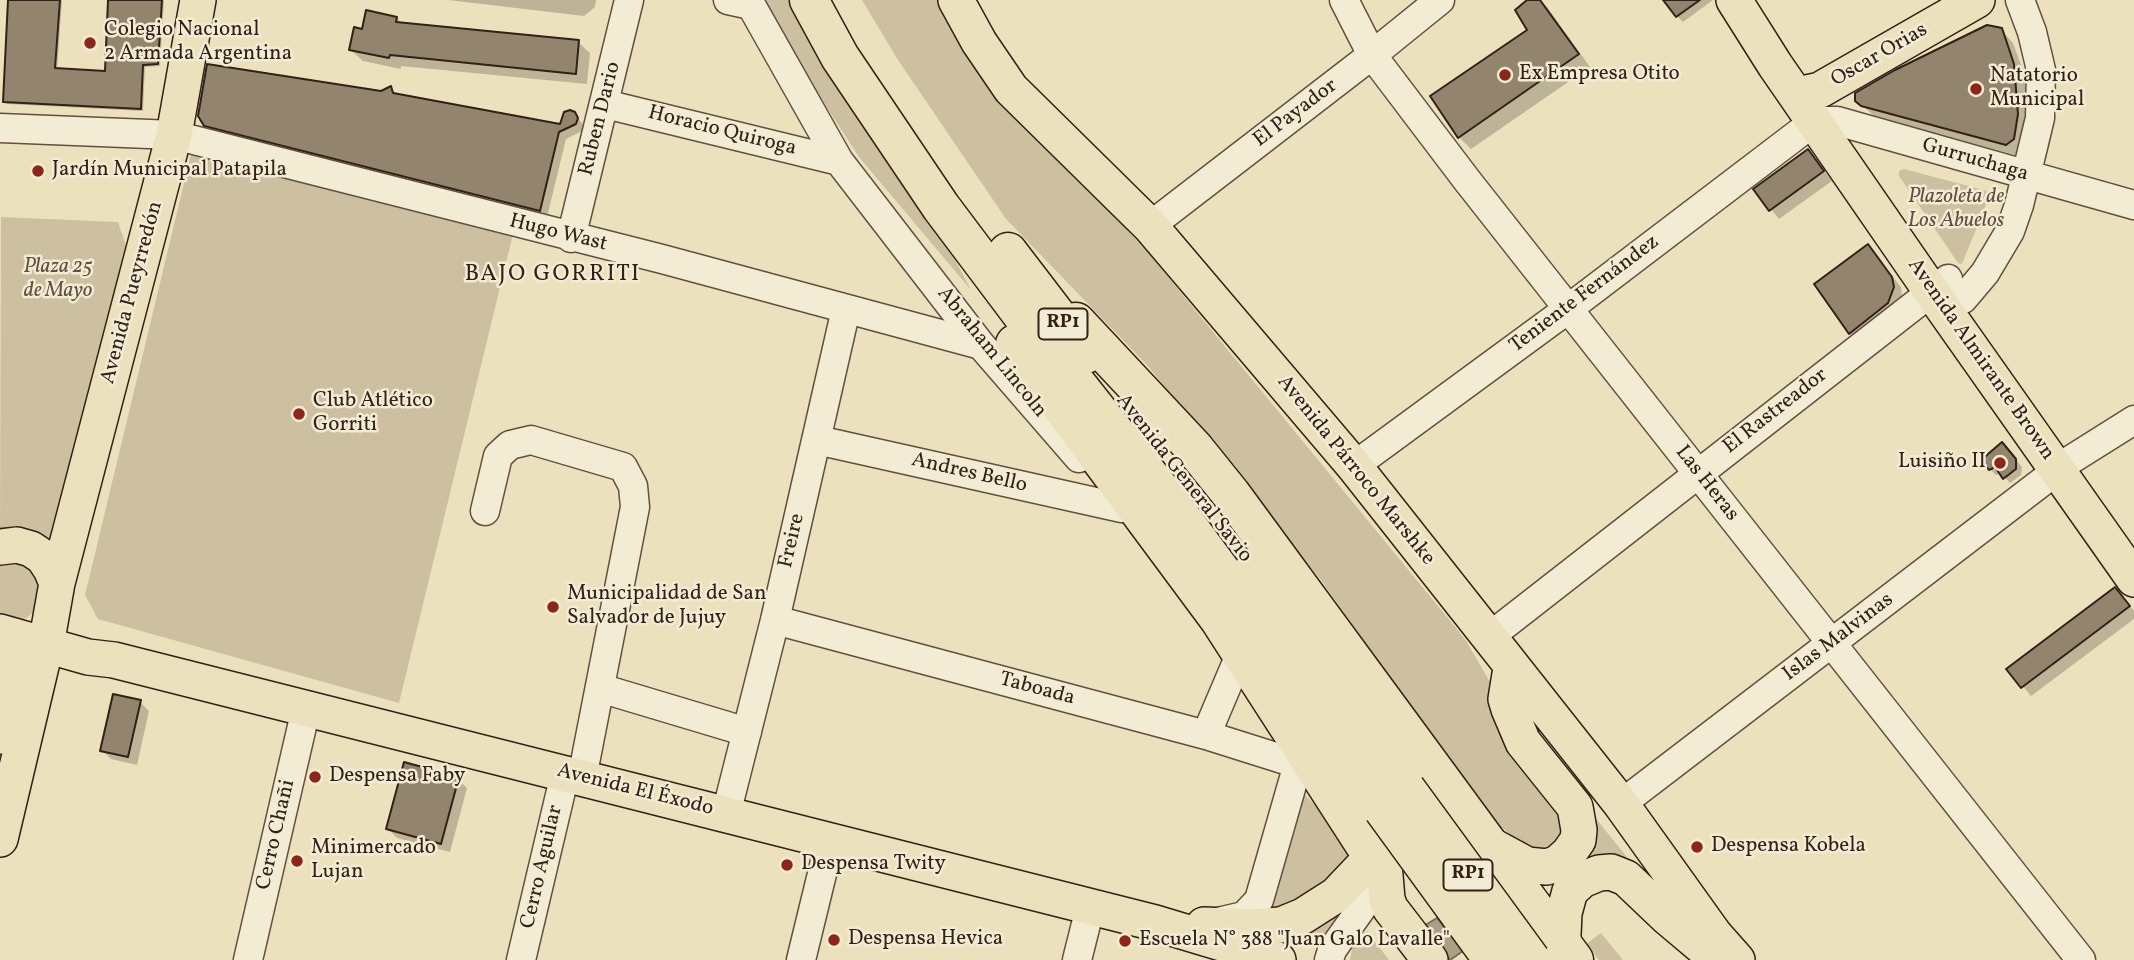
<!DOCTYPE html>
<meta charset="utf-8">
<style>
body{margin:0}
canvas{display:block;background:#ece1bd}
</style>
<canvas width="2134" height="960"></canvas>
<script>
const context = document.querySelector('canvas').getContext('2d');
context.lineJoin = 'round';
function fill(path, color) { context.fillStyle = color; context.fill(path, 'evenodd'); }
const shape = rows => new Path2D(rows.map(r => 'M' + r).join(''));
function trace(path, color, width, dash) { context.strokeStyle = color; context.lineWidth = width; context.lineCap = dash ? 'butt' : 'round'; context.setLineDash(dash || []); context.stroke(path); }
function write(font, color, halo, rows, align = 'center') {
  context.font = font + ' Vollkorn,serif'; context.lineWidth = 5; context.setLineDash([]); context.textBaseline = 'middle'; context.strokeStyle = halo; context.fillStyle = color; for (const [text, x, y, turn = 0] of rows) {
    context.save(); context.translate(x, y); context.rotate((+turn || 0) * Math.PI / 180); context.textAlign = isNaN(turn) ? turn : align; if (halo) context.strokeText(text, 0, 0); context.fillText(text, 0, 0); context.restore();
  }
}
fill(shape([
 [757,0,798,0,914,182,971,290,859,157],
 [862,0,943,0,983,71,1150,255,1465,639,1567,814,1569,833,1550,850,1523,845,1490,818,1321,580,1147,365,1006,219,898,60],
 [191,154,513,234,399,703,98,619,85,595],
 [1904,169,1991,192,1962,264,1958,263,1899,176,1899,171],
 [1,217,118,222,126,246,55,555,0,536],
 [8,558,34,570,41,590,35,610,28,617,19,621,0,620,0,561],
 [1305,795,1325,815,1346,851,1348,857,1345,868,1279,915,1268,910],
 [1589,810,1639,872,1581,859],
 [1350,904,1327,933,1296,942,1279,937],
 [1367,931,1389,960,1350,960,1353,945],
 [1601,933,1623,960,1599,960,1586,944]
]), '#cdc0a1');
const water = shape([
 [1437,918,1463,951,1450,960,1422,927,1437,918]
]);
fill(water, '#ad9f84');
trace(water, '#7c6c58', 2);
fill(shape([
 [9,0,62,0,57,70,107,72,110,0,164,0,160,66,145,67,143,111,7,104,4,102],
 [448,0,596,0,595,7,584,16],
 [1529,0,1540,0,1547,7,1590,67,1471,149,1459,137,1530,31],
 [1672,0,1713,0,1683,22,1677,16],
 [397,18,402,24,578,42,590,53,587,84,401,66,401,69,363,61,351,50,364,31],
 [216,22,220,28,216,34,214,33],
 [2001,30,2013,43,2026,78,2029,96,2029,127,2019,156,1875,117,1857,100],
 [390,88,398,96,561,126,574,113,584,126,582,131,566,139,547,217,214,132,206,124,382,93],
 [1808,151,1832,181,1779,219,1755,190],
 [1868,246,1901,287,1902,297,1859,342,1850,333],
 [2008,450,2022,467,2021,475,2010,483,2001,473,1996,475,1990,469],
 [2124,598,2134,611,2134,619,2031,696,2009,669],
 [140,702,149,711,137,765,111,759,102,750],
 [458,779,467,788,450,852,397,838,388,829]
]), '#0003');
const building = shape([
 [8,0,60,0,55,68,105,71,108,0,162,0,158,64,143,65,141,109,3,102,8,0],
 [1527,0,1540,0,1579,54,1458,138,1430,96,1527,30,1515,10,1527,0],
 [1663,0,1700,0,1676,17,1663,0],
 [366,10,397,17,396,22,579,40,576,74,390,55,389,58,349,50,354,27,362,29,366,10],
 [1987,25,2002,28,2014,64,2018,114,2014,139,2006,145,1861,106,1855,101,1855,93,1895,70,1987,25],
 [207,64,381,91,391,86,393,93,560,124,564,112,570,110,575,112,578,118,576,124,559,132,540,211,204,126,198,116,207,64],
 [1808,149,1824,171,1769,211,1753,189,1808,149],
 [1868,244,1892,277,1894,287,1888,303,1849,334,1814,284,1868,244],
 [2002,442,2016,459,2016,469,2003,479,1995,467,1989,470,1981,460,2002,442],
 [2115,587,2130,606,2021,688,2006,669,2115,587],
 [113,694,141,700,128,757,100,751,113,694],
 [404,762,459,777,441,844,386,829,404,762]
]);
fill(building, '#93846d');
trace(building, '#332016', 2);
const minor = shape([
 [728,0,751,5,839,161,981,345,1079,458],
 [1344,0,1372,55,1466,179,2081,960],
 [605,104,839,161],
 [0,128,174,135,662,259,981,345],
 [1150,226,1372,55,1440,0],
 [571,238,629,0],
 [1963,299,1985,273,2010,231,2019,205,2040,118,2041,70,2032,32,2020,0],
 [817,440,1122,508],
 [1354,466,1568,309,1815,121,1837,121,2134,205],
 [485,511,498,456,510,445,531,440,623,467,633,486,635,507,582,778],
 [775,620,1206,735,1298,764],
 [1489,637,1948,279],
 [600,688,747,732],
 [1206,735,1237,662],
 [1621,804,2072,459,2134,420],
 [726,814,775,620,846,309],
 [1218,922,1244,916,1259,900,1298,764,1305,752],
 [248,960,306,709],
 [521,960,565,774],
 [801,960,830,841],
 [1077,960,1090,908],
 [1329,960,1332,950,1366,902,1380,858]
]);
const major = shape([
 [956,0,979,42,1011,89,1150,226,1354,466,1621,804,1714,934,1737,960],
 [1734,0,1775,65,1931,291,2134,579],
 [1797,95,1820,90,1977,0],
 [0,547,17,545,31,549,43,557,51,569,57,583],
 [0,632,88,657,114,660,1155,923,1278,960],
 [2,736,13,665,10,642,4,634],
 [1465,828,1489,845,1563,945],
 [1391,837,1384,864,1387,899,1390,908,1430,960],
 [0,839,46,645,57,583,174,135,198,0],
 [1492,846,1527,865,1547,867,1558,863,1569,853,1578,840,1579,830,1575,807,1523,742,1509,709,1506,699,1511,668],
 [1204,925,1249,927,1281,925,1303,916,1336,895,1392,836],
 [1562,956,1564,913,1570,891,1582,880,1599,873,1611,872,1626,878,1667,917,1718,960]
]);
const highway = shape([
 [809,0,840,57,941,207,1026,320,1170,502,1229,582,1383,809],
 [1008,252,1086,354],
 [1076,322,1194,448,1231,494,1489,845],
 [1015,344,1219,619,1372,856],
 [1253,571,1406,789],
 [1563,945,1574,960]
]);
trace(minor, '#615040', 31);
trace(major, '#332016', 38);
trace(highway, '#332016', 41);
trace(minor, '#f3ecd4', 28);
trace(major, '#ece1bd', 35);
trace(highway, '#ece1bd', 38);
const highwayBridge = shape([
 [1406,789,1531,960],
 [1383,809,1493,960]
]);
trace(highwayBridge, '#332016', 41, []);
trace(highwayBridge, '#ece1bd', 38);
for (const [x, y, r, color] of [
 [90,43,7,"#8f2418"],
 [1505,75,7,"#8f2418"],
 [1976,89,7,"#8f2418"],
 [38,171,7,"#8f2418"],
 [299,414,7,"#8f2418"],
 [2000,463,7,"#8f2418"],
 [553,607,7,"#8f2418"],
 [315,777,7,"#8f2418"],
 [1697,847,7,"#8f2418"],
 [297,861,7,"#8f2418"],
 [787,865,7,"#8f2418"],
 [834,940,7,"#8f2418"],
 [1125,941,7,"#8f2418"]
]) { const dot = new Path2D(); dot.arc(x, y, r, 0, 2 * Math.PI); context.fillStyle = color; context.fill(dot); trace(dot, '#f3ecd4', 2.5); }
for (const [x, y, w] of [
 [1063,324,49],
 [1468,875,49]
]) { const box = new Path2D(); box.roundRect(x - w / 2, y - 15.5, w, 31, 5); context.fillStyle = '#f3ecd4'; context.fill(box); trace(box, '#332016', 2); }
write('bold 19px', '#332016', null, [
 ["RP1",1063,324],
 ["RP1",1468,875]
]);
write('21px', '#332016', '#f3ecd4', [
 ["Colegio Nacional",104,31],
 ["2 Armada Argentina",104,55],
 ["Ex Empresa Otito",1519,75],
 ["Natatorio",1990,77],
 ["Municipal",1990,101],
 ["Jardín Municipal Patapila",52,171],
 ["Club Atlético",313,402],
 ["Gorriti",313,426],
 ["Luisiño II",1986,463,"right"],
 ["Municipalidad de San",567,595],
 ["Salvador de Jujuy",567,619],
 ["Despensa Faby",329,777],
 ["Despensa Kobela",1711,847],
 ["Minimercado",311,849],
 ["Lujan",311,873],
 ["Despensa Twity",801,865],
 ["Despensa Hevica",848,940],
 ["Escuela N° 388 \"Juan Galo Lavalle\"",1139,941]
], 'left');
write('21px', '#332016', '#f3ecd4', [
 ["Oscar Orias",1880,56,-30],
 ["El Payador",1296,114,-37],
 ["Ruben Dario",601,119,-76],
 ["Horacio Quiroga",722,132,14],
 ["Gurruchaga",1975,161,16],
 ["Hugo Wast",558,234,14],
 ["Avenida Pueyrredón",133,293,-75],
 ["Teniente Fernández",1585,295,-37],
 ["Abraham Lincoln",991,353,51],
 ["Avenida Almirante Brown",1980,360,55],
 ["El Rastreador",1776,412,-38],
 ["Avenida Párroco Marshke",1355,471,51],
 ["Andres Bello",969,474,13],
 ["Avenida General Savio",1183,479,52],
 ["Las Heras",1706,484,52],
 ["Freire",793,541,-77],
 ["Islas Malvinas",1839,638,-37],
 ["Taboada",1037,690,15],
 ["Avenida El Éxodo",635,791,14],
 ["Cerro Chañi",277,835,-77],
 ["Cerro Aguilar",543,867,-77]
]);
write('italic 21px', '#615040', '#f3ecd4', [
 ["Plazoleta de",1956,198],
 ["Los Abuelos",1956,222],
 ["Plaza 25",58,268],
 ["de Mayo",58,292]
]);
context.letterSpacing = '2px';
write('23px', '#332016', '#f3ecd4', [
 ["BAJO GORRITI",553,276]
]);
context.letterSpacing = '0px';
</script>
